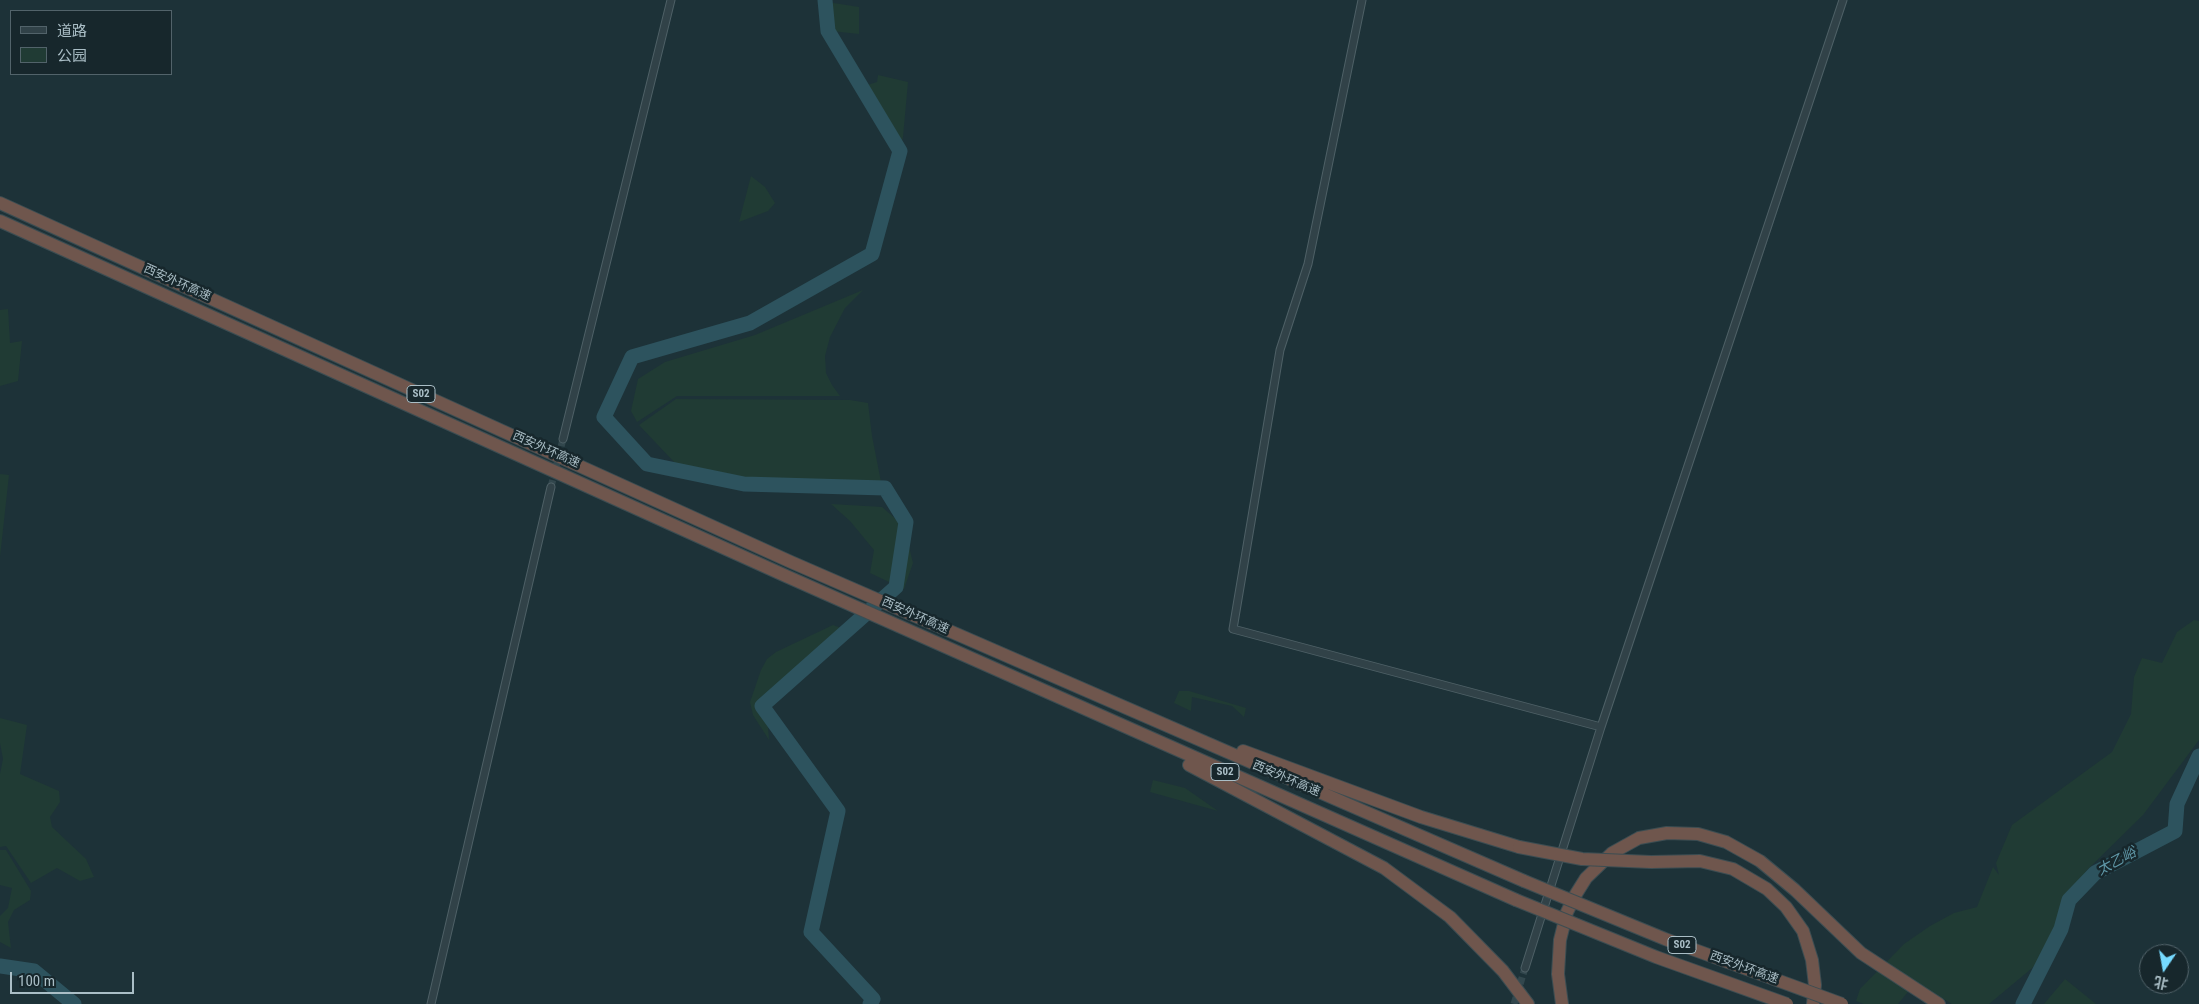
<!DOCTYPE html>
<meta charset="utf-8">
<style>
body{margin:0}
#map{position:relative;width:2199px;height:1004px;overflow:hidden;background:#1d3238;font-family:"Roboto Condensed","Noto Sans SC",sans-serif}
canvas{display:block}
.legend{position:absolute;left:10px;top:10px;width:162px;height:65px;box-sizing:border-box;background:#17272c;border:1px solid #52636a;margin:0;padding:6px 9px;list-style:none;font-size:15px;color:#aabec6}
.legend li{display:flex;align-items:center;gap:10px;height:25px}
.legend b{width:25px;border:1px solid #52636a}
.north{position:absolute;left:2139px;top:944px;width:50px;height:50px;box-sizing:border-box;background:#17272c;border:1px solid #52636a;border-radius:50%;rotate:192deg;font-size:14px;font-weight:700;line-height:20px;text-align:center;color:#aabec6}
.north::after{content:'';display:block;margin:auto;width:18px;height:22px;background:#76daff;clip-path:polygon(50% 0,100% 100%,50% 72%,0 100%)}
.scale{position:absolute;left:10px;top:972px;width:124px;height:22px;box-sizing:border-box;border:2px solid #aabec6;border-top:0;padding-left:6px;font-size:15px;line-height:18px;white-space:nowrap;color:#aabec6;-webkit-text-stroke:4px #17272c;paint-order:stroke}
</style>
<div id="map">
<canvas width="2199" height="1004"></canvas>
<ul class="legend">
<li><b style="height:6px;background:#314248"></b>道路</li>
<li><b style="height:14px;background:#203b34"></b>公园</li>
</ul>
<div class="north">北</div>
<div class="scale">100 m</div>
</div>
<script>
const context = document.querySelector('canvas').getContext('2d');
context.lineJoin = 'round';
function fill(path, color) { context.fillStyle = color; context.fill(path, 'evenodd'); }
const shape = rows => new Path2D(rows.map(r => 'M' + r).join(''));
function trace(path, color, width, dash) { context.strokeStyle = color; context.lineWidth = width; context.lineCap = dash ? 'butt' : 'round'; context.setLineDash(dash || []); context.stroke(path); }
function write(font, color, halo, rows, align = 'center') {
  context.font = font + ' "Roboto Condensed","Noto Sans SC",sans-serif'; context.lineWidth = 5; context.setLineDash([]); context.textBaseline = 'middle'; context.strokeStyle = halo; context.fillStyle = color; for (const [text, x, y, turn = 0] of rows) {
    context.save(); context.translate(x, y); context.rotate((+turn || 0) * Math.PI / 180); context.textAlign = isNaN(turn) ? turn : align; if (halo) context.strokeText(text, 0, 0); context.fillText(text, 0, 0); context.restore();
  }
}
fill(shape([
 [821,1,859,7,859,34,831,31],
 [878,75,908,82,903,137,900,150,864,86,877,82],
 [751,176,765,187,775,203,768,211,739,222],
 [863,290,845,308,830,337,825,356,826,373,832,385,840,396,677,396,637,422,631,411,638,379,665,362,755,335],
 [8,309,10,343,22,341,18,381,0,386,0,310],
 [676,399,850,400,868,403,872,436,883,492,877,489,825,482,700,479,675,463,639,425],
 [0,474,9,475,0,557],
 [831,504,882,507,904,526,913,563,904,589,870,573,874,550,850,521],
 [2194,620,2199,621,2199,740,2143,815,2086,871,2052,932,2037,964,1989,1004,1952,1004,1916,982,1898,1004,1864,1004,1856,1001,1860,989,1904,944,1930,926,1954,913,1977,907,1993,867,1999,875,1996,863,2012,825,2112,752,2131,714,2134,677,2142,658,2162,663,2177,632],
 [833,625,852,632,804,660,777,685,767,714,769,740,753,715,750,702,761,670,767,659,776,652],
 [1179,691,1189,691,1246,708,1244,717,1232,706,1192,697,1191,711,1174,703],
 [0,718,27,725,20,774,59,791,60,802,50,817,52,827,86,859,94,877,80,881,57,868,31,883,6,846,0,847,0,774,3,759,0,743],
 [1153,780,1185,788,1218,811,1150,792],
 [0,850,6,850,31,891,30,900,14,910,8,922,11,948,0,942,0,916,8,908,12,888,0,885],
 [2065,979,2096,1004,2044,1004]
]), '#203b34');
trace(shape([
 [825,0,828,31,900,151,872,254,750,323,632,357,604,417,647,464,744,484,885,488,906,522,896,587,762,706,838,811,811,932,873,999,870,1004],
 [0,966,34,971,74,1004],
 [2023,1004,2061,929,2069,900,2095,873,2175,831,2177,804,2199,756]
]), '#2d535e', 15);
trace(shape([
 [551,487,563,439],
 [1514,1004,1525,968]
]), '#32474d', 7, [7, 3.5]);
const street = shape([
 [1362,0,1308,264,1280,350,1233,629,1601,727,1525,968],
 [563,439,671,0],
 [1601,727,1843,0],
 [431,1004,551,487]
]);
const highway = shape([
 [0,203,791,562,1524,881],
 [0,221,786,576,1516,900],
 [1243,751,1421,817,1519,847],
 [1189,765,1384,868,1450,917,1503,971,1528,1004],
 [1651,862,1700,861,1733,869,1767,889,1786,907,1803,931,1812,960,1815,985,1813,1004],
 [1562,1004,1558,974,1560,940,1567,912,1576,894,1586,878,1612,853,1639,838,1667,833,1698,834,1726,842,1760,861,1795,890,1861,953,1939,1004]
]);
trace(street, '#4e6066', 9);
trace(highway, '#3c4d52', 14);
trace(street, '#314248', 7);
trace(highway, '#6f564d', 12);
const highwayBridge = shape([
 [1519,847,1582,859,1651,862],
 [1524,881,1665,939,1842,1004],
 [1516,900,1656,957,1787,1004]
]);
trace(highwayBridge, '#3c4d52', 14, []);
trace(highwayBridge, '#6f564d', 12);
for (const [x, y, w] of [
 [421,394,28],
 [1225,772,28],
 [1682,945,28]
]) { const box = new Path2D(); box.roundRect(x - w / 2, y - 8.5, w, 17, 4); context.fillStyle = '#17272c'; context.fill(box); trace(box, '#aabec6', 1); }
write('bold 11px', '#aabec6', null, [
 ["S02",421,394],
 ["S02",1225,772],
 ["S02",1682,945]
]);
write('12px', '#aabec6', '#17272c', [
 ["西安外环高速",177,283,24],
 ["西安外环高速",546,450,24],
 ["西安外环高速",915,616,24],
 ["西安外环高速",1286,779,23],
 ["西安外环高速",1744,968,20]
]);
write('italic 14px', '#6098a8', '#17272c', [
 ["太乙峪",2117,862,-29]
]);
</script>
